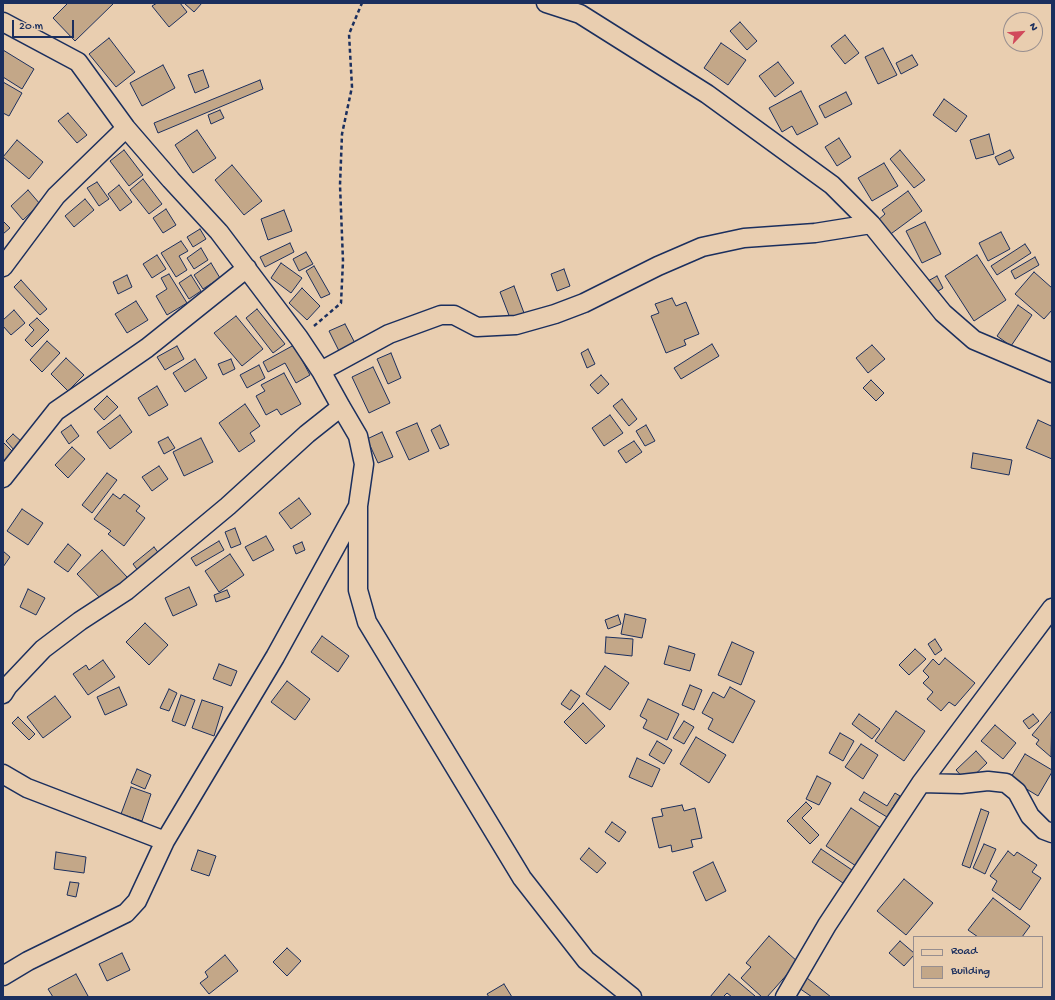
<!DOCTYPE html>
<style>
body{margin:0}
#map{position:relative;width:1055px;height:1000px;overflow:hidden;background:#e9ceb0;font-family:"Gochi Hand",sans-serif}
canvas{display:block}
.frame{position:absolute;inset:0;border:4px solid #1b2f5e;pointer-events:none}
.legend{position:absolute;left:913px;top:936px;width:130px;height:52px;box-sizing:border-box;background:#e9ceb0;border:1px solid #978e8f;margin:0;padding:5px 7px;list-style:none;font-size:12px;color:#1b2f5e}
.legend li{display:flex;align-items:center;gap:8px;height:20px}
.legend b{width:20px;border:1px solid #978e8f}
.north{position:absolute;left:1003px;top:12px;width:40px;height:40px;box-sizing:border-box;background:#e9ceb0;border:1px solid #978e8f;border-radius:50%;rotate:64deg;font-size:11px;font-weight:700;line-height:16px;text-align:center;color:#1b2f5e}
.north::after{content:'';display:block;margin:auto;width:14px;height:18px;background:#d1495b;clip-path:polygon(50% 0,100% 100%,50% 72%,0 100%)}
.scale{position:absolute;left:12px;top:20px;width:62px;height:18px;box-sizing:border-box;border:2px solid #1b2f5e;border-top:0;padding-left:5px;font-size:12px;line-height:14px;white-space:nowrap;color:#1b2f5e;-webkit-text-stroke:3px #e9ceb0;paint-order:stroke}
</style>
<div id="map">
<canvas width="1055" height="1000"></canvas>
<div class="frame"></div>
<ul class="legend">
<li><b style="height:5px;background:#e9ceb0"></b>Road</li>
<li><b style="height:11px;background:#c3a788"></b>Building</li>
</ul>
<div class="north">N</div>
<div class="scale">20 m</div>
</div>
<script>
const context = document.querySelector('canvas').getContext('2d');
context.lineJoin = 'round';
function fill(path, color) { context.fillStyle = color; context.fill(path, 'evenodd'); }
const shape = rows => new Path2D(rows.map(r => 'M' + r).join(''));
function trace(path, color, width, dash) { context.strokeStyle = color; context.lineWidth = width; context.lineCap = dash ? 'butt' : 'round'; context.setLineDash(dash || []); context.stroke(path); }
const building = shape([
 [68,3,114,3,75,41,53,18,68,3],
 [157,3,180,3,187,12,169,27,152,6,157,3],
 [184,3,202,3,194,12,184,3],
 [740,22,757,41,747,50,730,31,740,22],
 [845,35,859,53,845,64,831,46,845,35],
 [109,38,135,72,116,87,89,54,109,38],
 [721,43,746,60,728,85,704,68,721,43],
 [883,48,897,75,878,84,865,57,883,48],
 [3,50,34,69,22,89,3,77,3,50],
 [912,55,918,65,901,74,896,63,912,55],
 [778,62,794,83,775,97,759,76,778,62],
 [163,65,175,88,142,106,130,83,163,65],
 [203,70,209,87,195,93,188,75,203,70],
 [260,80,263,89,158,133,154,123,260,80],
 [3,82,22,93,9,116,3,113,3,82],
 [801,91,818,124,797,135,792,126,782,132,769,108,801,91],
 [846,92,852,104,825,118,819,106,846,92],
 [944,99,967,116,956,132,933,115,944,99],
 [220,110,224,118,211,124,208,115,220,110],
 [68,113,87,135,77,143,58,121,68,113],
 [197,130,216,158,193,173,175,145,197,130],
 [989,134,994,154,976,159,970,140,989,134],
 [839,138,851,157,837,166,825,147,839,138],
 [17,140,43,162,29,179,3,157,17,140],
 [124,150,143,175,129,186,110,161,124,150],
 [900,150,925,180,914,188,890,159,900,150],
 [1010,150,1014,158,999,165,995,157,1010,150],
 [884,163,898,186,872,201,858,178,884,163],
 [232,165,262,201,244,215,215,180,232,165],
 [143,179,162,204,149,214,130,190,143,179],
 [97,182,109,199,99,206,87,188,97,182],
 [119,185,132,202,120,211,108,194,119,185],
 [28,190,40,204,23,220,11,206,28,190],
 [908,191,922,211,888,236,877,221,885,214,882,210,908,191],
 [85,199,94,210,74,227,65,216,85,199],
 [166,209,176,225,163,233,153,218,166,209],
 [284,210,292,231,268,240,261,219,284,210],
 [3,221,10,228,3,234,3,221],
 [925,222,941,254,922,263,906,231,925,222],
 [200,229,206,239,193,247,187,237,200,229],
 [1001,232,1010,249,988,261,979,243,1001,232],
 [181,241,188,251,179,256,187,270,176,277,161,253,181,241],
 [290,243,294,252,265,267,260,257,290,243],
 [1025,244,1031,253,997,275,991,266,1025,244],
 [201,248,208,260,194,269,187,258,201,248],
 [306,252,313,264,299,271,293,259,306,252],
 [157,255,166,269,152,278,143,264,157,255],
 [977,255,1006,300,974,321,945,276,977,255],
 [1035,257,1039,265,1015,279,1011,271,1035,257],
 [211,263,220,278,203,289,194,275,211,263],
 [281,263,302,278,291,293,271,278,281,263],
 [314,266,330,294,321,298,306,271,314,266],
 [564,269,570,286,557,291,551,274,564,269],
 [1034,272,1052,288,1052,310,1044,319,1015,294,1034,272],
 [169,274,187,303,167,315,156,296,167,289,161,278,169,274],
 [127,275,132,287,118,294,113,282,127,275],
 [191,275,201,291,189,299,179,283,191,275],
 [937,276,943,288,935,293,928,281,937,276],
 [21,280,47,309,40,315,14,287,21,280],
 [514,286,524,313,510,318,500,292,514,286],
 [302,288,320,306,307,320,289,303,302,288],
 [672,298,676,306,686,302,699,334,684,340,686,345,666,353,651,316,659,313,655,304,672,298],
 [136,301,148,320,127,333,115,314,136,301],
 [1018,305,1032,315,1011,346,997,336,1018,305],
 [257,309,285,344,273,353,246,318,257,309],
 [14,310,25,323,11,335,3,326,3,320,14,310],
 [236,316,263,349,242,366,214,333,236,316],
 [37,318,49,330,32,347,25,340,34,330,29,325,37,318],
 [345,324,356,345,340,353,329,331,345,324],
 [47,341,60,353,42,372,30,360,47,341],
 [712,344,719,356,681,379,674,368,712,344],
 [294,345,310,375,296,383,285,363,268,372,263,362,294,345],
 [872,345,885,359,868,373,856,358,872,345],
 [177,346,184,359,165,370,157,357,177,346],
 [588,349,595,364,587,368,581,353,588,349],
 [391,353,401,378,388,384,377,359,391,353],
 [66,358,84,375,68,391,51,374,66,358],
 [195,359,207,378,185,392,173,373,195,359],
 [231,359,235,369,223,375,218,364,231,359],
 [259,365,265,378,247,388,240,375,259,365],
 [373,367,390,403,369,413,352,377,373,367],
 [284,373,301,404,281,415,277,409,266,415,256,396,265,391,261,385,284,373],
 [601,375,609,384,598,394,590,385,601,375],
 [871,380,884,393,876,401,863,388,871,380],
 [157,386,168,405,149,416,138,398,157,386],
 [107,396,118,407,104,420,94,409,107,396],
 [622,399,637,419,629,426,613,406,622,399],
 [245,404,260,426,250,433,255,441,239,452,219,423,245,404],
 [120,415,132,432,110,449,97,432,120,415],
 [610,415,623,433,604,446,592,428,610,415],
 [1038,420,1051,426,1052,422,1052,459,1026,448,1038,420],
 [417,423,429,451,409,460,396,432,417,423],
 [71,425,79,436,69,444,61,432,71,425],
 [440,425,449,445,440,449,431,430,440,425],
 [646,425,655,441,645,446,636,431,646,425],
 [382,432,393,457,378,463,367,439,382,432],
 [13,434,22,442,14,450,6,441,13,434],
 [168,437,175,448,164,454,158,442,168,437],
 [201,438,213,462,184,476,173,452,201,438],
 [634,441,642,452,626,463,618,451,634,441],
 [3,442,13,452,3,462,3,442],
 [72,447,85,459,68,478,55,465,72,447],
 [973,453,1012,460,1009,475,971,468,973,453],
 [159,466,168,479,152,491,142,477,159,466],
 [107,473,117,480,92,513,82,505,107,473],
 [113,494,120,499,124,494,140,506,136,511,145,518,124,546,108,534,111,531,94,519,113,494],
 [299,498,311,514,291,529,279,513,299,498],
 [22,509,43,523,28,545,7,531,22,509],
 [235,528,241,544,231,548,225,532,235,528],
 [266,536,274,550,253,561,245,547,266,536],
 [219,541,224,550,196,566,191,558,219,541],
 [302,542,305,550,296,554,293,546,302,542],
 [68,544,81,555,68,572,54,562,68,544],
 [154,547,163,559,142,576,133,564,154,547],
 [102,550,127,577,103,601,77,574,102,550],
 [3,551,10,557,3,567,3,551],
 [230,554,244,575,219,592,205,571,230,554],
 [189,587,197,605,173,616,165,598,189,587],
 [28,589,45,598,36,615,20,607,28,589],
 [227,590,230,597,216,602,214,595,227,590],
 [625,614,646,619,642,638,621,634,625,614],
 [618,615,621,624,608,629,605,620,618,615],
 [145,623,168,645,149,665,126,642,145,623],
 [322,636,349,656,338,672,311,652,322,636],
 [606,637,633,639,632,656,605,653,606,637],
 [935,639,942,650,935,655,928,644,935,639],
 [732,642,754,652,741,685,718,675,732,642],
 [669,646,695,654,690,671,664,664,669,646],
 [915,649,926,659,909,675,899,665,915,649],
 [945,658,975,683,955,706,949,702,941,711,927,699,933,692,923,683,929,677,923,671,933,659,939,665,945,658],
 [103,660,115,677,88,695,73,674,86,665,89,670,103,660],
 [219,664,237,671,231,686,213,679,219,664],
 [605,666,629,683,610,710,586,694,605,666],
 [287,681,310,699,295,720,271,702,287,681],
 [690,685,702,690,694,710,682,705,690,685],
 [119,687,127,705,105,715,97,697,119,687],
 [730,687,755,701,733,743,708,729,713,719,702,713,713,692,724,698,730,687],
 [169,689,177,693,169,711,160,708,169,689],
 [571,690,580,696,570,710,561,704,571,690],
 [181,695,195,700,185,726,172,721,181,695],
 [55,696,71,717,43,738,27,717,55,696],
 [648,699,679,714,667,740,643,728,647,720,640,716,648,699],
 [202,700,223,707,214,736,192,728,202,700],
 [583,703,605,726,586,744,564,722,583,703],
 [896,711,925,731,904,761,875,741,896,711],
 [1051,712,1052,714,1051,757,1036,744,1039,740,1032,735,1051,712],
 [859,714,880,729,872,739,852,724,859,714],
 [1033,714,1039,721,1029,729,1023,721,1033,714],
 [18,717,35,734,29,740,12,723,18,717],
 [684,721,694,727,684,744,673,738,684,721],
 [995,725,1016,743,1003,759,981,741,995,725],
 [840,733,854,741,843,761,829,753,840,733],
 [696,737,726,755,709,783,680,764,696,737],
 [657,741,672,750,664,764,649,755,657,741],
 [861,744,878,755,863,779,845,767,861,744],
 [976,751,987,763,967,782,956,770,976,751],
 [1025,754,1052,770,1052,772,1038,796,1010,779,1025,754],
 [637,758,660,769,652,787,629,777,637,758],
 [137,769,151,775,145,789,131,783,137,769],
 [817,776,831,783,819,805,806,799,817,776],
 [131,787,151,794,142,821,121,814,131,787],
 [864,792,887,806,895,793,900,796,887,817,859,800,864,792],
 [806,802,812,808,802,818,819,835,810,844,787,821,806,802],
 [682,805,684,811,695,808,702,838,691,840,693,847,672,852,671,845,659,848,652,818,663,816,661,809,682,805],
 [851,808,881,828,856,866,826,846,851,808],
 [981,809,989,812,970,868,962,865,981,809],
 [612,822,626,832,619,842,605,832,612,822],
 [984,844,996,849,985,874,973,868,984,844],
 [589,848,606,863,597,873,580,859,589,848],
 [821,849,852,870,843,883,812,862,821,849],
 [198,850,216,856,209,876,191,870,198,850],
 [1008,851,1014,856,1017,852,1037,865,1032,872,1041,878,1020,910,992,890,997,881,990,876,1008,851],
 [56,852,86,857,84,873,54,869,56,852],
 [713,862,726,891,706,901,693,872,713,862],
 [904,879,933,903,906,935,877,911,904,879],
 [70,882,79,883,76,897,67,895,70,882],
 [993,898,1030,926,1022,937,978,937,968,930,993,898],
 [769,936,798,962,767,997,762,997,741,978,751,967,746,963,769,936],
 [900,941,914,953,914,955,904,966,889,953,900,941],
 [287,948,301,961,287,976,273,962,287,948],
 [122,953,130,970,107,981,99,964,122,953],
 [225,955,238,971,209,994,200,983,208,977,205,972,225,955],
 [76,974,88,996,86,997,53,997,48,989,76,974],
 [729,974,755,996,754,997,732,997,727,993,723,997,710,997,729,974],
 [807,978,831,997,812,997,799,988,807,978],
 [504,984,512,997,489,997,487,994,504,984]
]);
fill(building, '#c3a788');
trace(building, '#1b2f5e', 1);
const street = shape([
 [546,3,580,14,707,94,832,185,871,224,943,313,974,340,1052,373],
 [3,22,78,62,126,128,171,180,219,232,299,338,321,371,341,407,358,436,364,464,358,506,358,590,367,622,522,878,586,960,632,997],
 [3,267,56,196,126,128],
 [321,371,389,334,441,315,454,315,477,327,516,325,555,314,584,303,658,266,702,247,744,238,815,233,871,224],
 [3,478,56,411,147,348,247,268],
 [3,694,8,686,43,649,80,621,126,591,228,506,307,434,341,407],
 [3,774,27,788,165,841],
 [921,783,961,784,988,781,1006,783,1017,792,1030,816,1044,830,1052,833],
 [3,976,28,961,126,913,137,901,165,841,275,657,357,508],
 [785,997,827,925,921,783,1052,608]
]);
trace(street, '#1b2f5e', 21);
trace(shape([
 [314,326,341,303,343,261,340,185,342,134,352,87,349,34,362,3]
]), '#1b2f5e', 2.5, [4, 3]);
trace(street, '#e9ceb0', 18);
</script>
